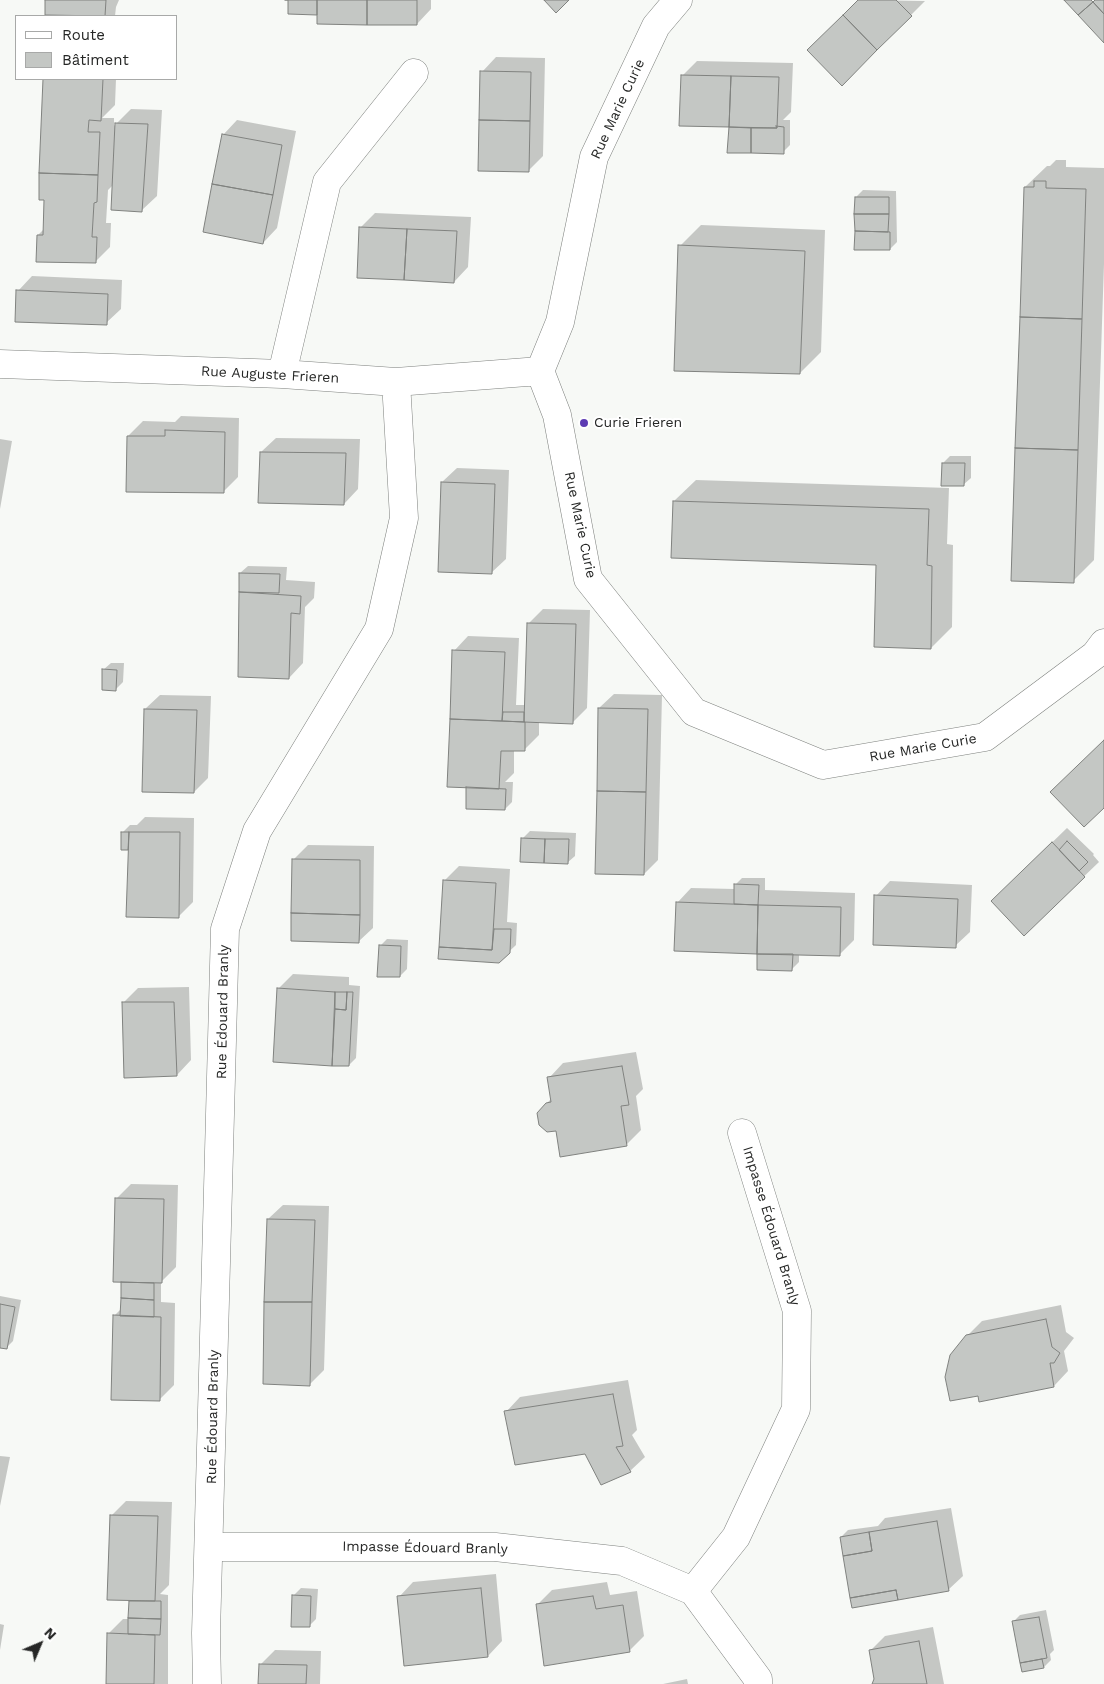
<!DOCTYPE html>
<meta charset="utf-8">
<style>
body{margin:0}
#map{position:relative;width:1104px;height:1684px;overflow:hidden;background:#f7f9f6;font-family:"Work Sans",sans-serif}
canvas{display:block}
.legend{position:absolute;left:15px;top:15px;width:162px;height:65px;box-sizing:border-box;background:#fff;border:1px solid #a8a9a8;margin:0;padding:6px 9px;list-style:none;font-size:15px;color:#262726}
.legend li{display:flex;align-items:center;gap:10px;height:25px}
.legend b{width:25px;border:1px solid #a8a9a8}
.north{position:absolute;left:15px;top:1619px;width:50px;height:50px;-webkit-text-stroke:4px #fff;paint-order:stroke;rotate:45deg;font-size:14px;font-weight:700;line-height:20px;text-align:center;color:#262726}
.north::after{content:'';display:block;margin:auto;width:18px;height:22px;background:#262726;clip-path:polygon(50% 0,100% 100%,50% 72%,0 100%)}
</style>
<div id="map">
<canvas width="1104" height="1684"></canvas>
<ul class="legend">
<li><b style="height:6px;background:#fff"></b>Route</li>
<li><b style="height:14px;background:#c4c7c4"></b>Bâtiment</li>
</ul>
<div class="north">N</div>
</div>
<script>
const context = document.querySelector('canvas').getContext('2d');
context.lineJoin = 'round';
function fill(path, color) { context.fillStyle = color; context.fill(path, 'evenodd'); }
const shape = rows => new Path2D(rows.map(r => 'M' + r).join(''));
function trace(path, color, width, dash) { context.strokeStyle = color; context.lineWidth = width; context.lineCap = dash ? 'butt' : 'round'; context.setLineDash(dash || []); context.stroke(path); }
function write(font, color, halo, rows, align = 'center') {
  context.font = font + ' "Work Sans",sans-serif'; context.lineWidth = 4; context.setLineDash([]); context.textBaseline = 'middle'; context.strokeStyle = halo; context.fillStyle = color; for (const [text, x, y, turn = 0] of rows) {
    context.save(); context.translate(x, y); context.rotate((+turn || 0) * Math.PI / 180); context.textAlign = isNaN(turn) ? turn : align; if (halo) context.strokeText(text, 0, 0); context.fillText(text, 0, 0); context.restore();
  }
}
fill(shape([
 [47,0,119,0,116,7,115,16,53,16],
 [290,0,431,0,431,9,417,24,318,13],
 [859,0,925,1,842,84],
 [496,57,545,58,543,156,528,171,482,72],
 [697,61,793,63,791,112,783,120,790,120,790,145,783,152,730,128,732,126,682,76],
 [44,79,116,79,115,105,102,118,114,118,114,126,131,109,162,110,157,196,142,210,114,184,108,190,106,223,111,223,110,247,95,262,38,235,44,229,45,199,40,199],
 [237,120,296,131,277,228,263,243,223,135],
 [1056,160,1066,160,1066,167,1104,168,1104,264,1094,560,1073,581,1025,187,1047,166,1050,166],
 [863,190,896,191,897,242,890,249,856,197],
 [375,213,471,217,468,267,454,282,360,228],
 [701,225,825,230,821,352,800,373,680,246],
 [32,276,122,280,121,309,106,323,18,291],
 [181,416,239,418,238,477,223,492,128,436,143,421,175,422],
 [276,438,360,439,358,489,344,504,261,452],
 [0,439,12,441,0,509],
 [950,456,971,456,971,478,963,485,943,463],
 [457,468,509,470,506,559,491,573,442,482],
 [696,480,949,488,947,544,953,545,952,627,931,648,877,564,674,501],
 [248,566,287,567,286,580,315,582,314,598,305,607,303,663,289,678,239,675,240,573],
 [543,609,590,610,587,708,572,723,539,721,539,735,524,750,514,750,514,773,505,782,513,782,512,802,505,809,467,786,449,786,454,651,468,636,519,638,516,705,526,705,528,624],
 [111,663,124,663,123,682,116,689,103,670],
 [614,694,662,695,658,860,644,874,599,708],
 [160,695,211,696,208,778,194,792,145,709],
 [145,817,194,818,193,902,178,917,130,847,128,849,123,832,130,825,137,825],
 [1067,828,1094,854,1093,855,1099,862,1024,934,1007,886],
 [530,831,576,833,575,856,567,863,523,838],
 [308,845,374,846,373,928,358,942,294,859],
 [459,866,510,869,507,922,517,923,516,945,498,962,444,881],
 [742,878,765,878,765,890,855,893,854,940,839,955,799,954,799,962,792,969,758,954,677,903,691,888,735,889,735,885],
 [890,881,972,885,970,932,955,946,876,896],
 [387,939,408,940,407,969,400,976,380,946],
 [293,974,349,977,349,985,360,986,356,1058,349,1065,274,1061,278,989],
 [189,987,191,1060,177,1075,123,1003,138,988],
 [636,1052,643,1089,636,1096,641,1130,627,1144,561,1155,557,1130,546,1104,552,1098,549,1078,563,1063],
 [131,1184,178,1185,176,1267,161,1282,161,1302,175,1303,174,1385,159,1400,114,1316,122,1308,122,1281,116,1199],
 [283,1205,329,1206,324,1370,309,1385,268,1219],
 [0,1296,21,1300,13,1341,6,1348,0,1347],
 [1061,1305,1066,1332,1074,1338,1064,1351,1068,1371,1054,1386,967,1336,982,1321],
 [628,1380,637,1430,632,1435,645,1457,630,1471,586,1453,506,1412,520,1397],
 [0,1456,10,1457,0,1506],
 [126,1501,172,1502,169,1585,160,1594,168,1595,168,1684,107,1684,108,1634,123,1619,130,1619,132,1599,112,1515],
 [951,1508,963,1576,948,1590,841,1537,848,1530,878,1526,885,1518],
 [496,1574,502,1641,488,1656,399,1597,413,1582],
 [607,1582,610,1595,637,1591,644,1636,630,1650,537,1605,552,1590],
 [301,1588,318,1589,316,1619,309,1626,294,1595],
 [1046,1610,1054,1650,1050,1654,1051,1660,1044,1667,1023,1671,1013,1622,1020,1615],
 [0,1624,4,1625,0,1650],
 [933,1627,944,1684,872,1684,876,1680,870,1651,885,1636],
 [275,1650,321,1651,320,1684,260,1684,261,1664],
 [687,1679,688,1684,663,1684]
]), '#0003');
const building = shape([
 [45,0,106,0,105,16,45,15,45,0],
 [285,0,317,0,317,15,288,14,288,0,285,0],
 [317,0,367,0,367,25,317,24,317,0],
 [367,0,417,0,417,25,367,25,367,0],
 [544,0,569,0,556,13,544,0],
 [858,0,896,0,912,16,877,50,843,15,858,0],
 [1064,0,1091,0,1093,2,1078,15,1064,0],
 [1095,0,1104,0,1104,14,1093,2,1095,0],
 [1093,2,1104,14,1104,43,1078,15,1093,2],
 [843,15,877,50,842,86,807,50,843,15],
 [480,71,531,72,530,121,479,120,480,71],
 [681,75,731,76,729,127,679,126,681,75],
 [731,76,779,77,777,128,729,127,731,76],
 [43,79,103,79,101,121,89,120,88,132,100,132,98,175,39,173,43,79],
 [479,120,530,121,529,172,478,171,479,120],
 [115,123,148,124,142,212,111,210,115,123],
 [776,126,784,127,784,154,751,153,751,128,777,128,776,126],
 [729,127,751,128,751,153,727,153,729,127],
 [222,134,282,145,273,195,212,184,222,134],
 [39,173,98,175,97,202,94,203,92,237,97,237,96,263,36,262,37,235,43,235,44,200,39,200,39,173],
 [1034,181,1046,181,1046,188,1086,189,1082,319,1020,317,1024,187,1034,187,1034,181],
 [212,184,273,195,263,244,203,232,212,184],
 [855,197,889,197,889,214,854,214,855,197],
 [854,214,889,214,888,232,855,231,854,214],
 [359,227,407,229,404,280,357,278,359,227],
 [407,229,457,231,454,283,404,280,407,229],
 [855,231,890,232,890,250,854,250,855,231],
 [678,245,805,251,800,374,674,371,678,245],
 [16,290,108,294,107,325,15,322,16,290],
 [1020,317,1082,319,1078,450,1015,448,1020,317],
 [165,430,225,432,224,493,126,492,127,436,165,436,165,430],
 [1015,448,1078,450,1074,583,1011,581,1015,448],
 [260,452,346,453,344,505,258,503,260,452],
 [942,463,965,463,964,486,941,486,942,463],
 [441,482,495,484,492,574,438,572,441,482],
 [673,501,929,509,927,565,932,566,931,649,874,647,876,565,671,558,673,501],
 [239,573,280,574,279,593,239,592,239,573],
 [239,592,301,596,300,614,291,613,289,679,238,677,239,592],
 [527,623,576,624,573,724,524,722,527,623],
 [452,650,505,652,502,721,450,719,452,650],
 [102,669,117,670,116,691,102,690,102,669],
 [598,708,648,709,646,792,597,791,598,708],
 [144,709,197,710,194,793,142,792,144,709],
 [503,712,524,712,524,722,502,721,503,712],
 [450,719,525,722,525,751,501,751,499,789,447,787,450,719],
 [1104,740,1104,808,1084,827,1050,792,1104,740],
 [466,787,506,789,505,810,466,809,466,787],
 [597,791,646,792,644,875,595,874,597,791],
 [121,832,129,832,128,850,121,850,121,832],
 [129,832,180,832,179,918,126,917,129,832],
 [521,838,545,839,544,863,520,862,521,838],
 [545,839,569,839,568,864,544,863,545,839],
 [1067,841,1088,862,1079,871,1059,850,1067,841],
 [1052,842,1085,877,1024,936,991,901,1052,842],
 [292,859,360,860,360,915,291,913,292,859],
 [443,880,496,883,492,950,439,947,443,880],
 [734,884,759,885,758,905,734,904,734,884],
 [874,895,958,899,956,948,873,945,874,895],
 [676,902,758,905,757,954,674,951,676,902],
 [758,905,841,907,840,956,757,954,758,905],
 [291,913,360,915,359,943,291,941,291,913],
 [494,929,511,929,510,953,499,963,438,959,439,947,492,950,494,929],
 [379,945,401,946,400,977,377,977,379,945],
 [757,954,793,954,792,971,757,970,757,954],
 [277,988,335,992,332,1066,273,1062,277,988],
 [335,992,347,992,346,1010,335,1009,335,992],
 [347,992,353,992,349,1066,332,1066,335,1009,346,1010,347,992],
 [122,1002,174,1002,177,1076,124,1078,122,1002],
 [622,1066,629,1105,621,1106,627,1146,560,1157,556,1131,547,1132,539,1125,537,1113,546,1103,551,1102,547,1077,622,1066],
 [115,1198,164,1199,162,1283,113,1282,115,1198],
 [267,1219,315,1220,312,1302,264,1302,267,1219],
 [121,1282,154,1283,154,1300,121,1298,121,1282],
 [121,1298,154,1300,154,1317,120,1316,121,1298],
 [264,1302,312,1302,310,1386,263,1384,264,1302],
 [0,1304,15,1307,7,1349,0,1348,0,1304],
 [113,1315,161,1317,160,1401,111,1400,113,1315],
 [1046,1319,1052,1347,1060,1353,1054,1363,1050,1363,1054,1387,979,1402,978,1396,950,1401,945,1377,950,1355,966,1335,1046,1319],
 [613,1394,623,1446,616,1447,631,1472,601,1485,585,1454,515,1465,504,1411,613,1394],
 [110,1515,158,1516,155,1601,107,1600,110,1515],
 [937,1521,949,1591,898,1600,896,1590,850,1598,843,1556,872,1551,869,1532,937,1521],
 [869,1532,872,1551,843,1556,840,1537,869,1532],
 [481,1588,488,1657,404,1666,397,1596,481,1588],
 [896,1590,898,1600,852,1608,850,1598,896,1590],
 [292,1595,311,1596,310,1627,291,1627,292,1595],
 [593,1596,596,1609,623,1605,630,1652,544,1666,536,1604,593,1596],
 [129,1601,161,1601,161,1619,128,1618,129,1601],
 [1039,1617,1047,1658,1020,1663,1012,1621,1039,1617],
 [128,1618,161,1619,160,1635,128,1634,128,1618],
 [107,1633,155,1635,154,1684,106,1684,107,1633],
 [919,1641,927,1684,872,1684,874,1679,869,1650,919,1641],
 [1042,1659,1044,1668,1022,1672,1020,1663,1042,1659],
 [259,1664,307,1665,306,1684,258,1684,259,1664]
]);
fill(building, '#c4c7c4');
trace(building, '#80827f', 1);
const minor = shape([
 [678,0,656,26,594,157,560,322,540,371,557,415,588,579,694,712,823,765,985,737,1095,655,1104,643],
 [0,364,282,374,396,382,540,371],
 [282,374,327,182,414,73],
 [209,1547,495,1547,622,1561,693,1591,758,1679,758,1684],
 [693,1591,736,1537,796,1409,797,1311,742,1133],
 [207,1684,206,1633,225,929,257,831,379,629,404,518,396,382]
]);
trace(minor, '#7e817e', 29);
trace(minor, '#fff', 28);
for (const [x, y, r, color] of [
 [584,423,5,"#5d3bb3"]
]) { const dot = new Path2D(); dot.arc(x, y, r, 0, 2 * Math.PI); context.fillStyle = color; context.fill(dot); trace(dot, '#fff', 2); }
write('14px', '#262726', '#fff', [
 ["Rue Marie Curie",618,109,-65],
 ["Rue Auguste Frieren",270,375,3],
 ["Rue Marie Curie",580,525,78],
 ["Rue Marie Curie",923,748,-10],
 ["Rue Édouard Branly",223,1012,-89],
 ["Impasse Édouard Branly",771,1226,73],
 ["Rue Édouard Branly",213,1417,-89],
 ["Impasse Édouard Branly",425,1548,1]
]);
write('14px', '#262726', '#fff', [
 ["Curie Frieren",594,423]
], 'left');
</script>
